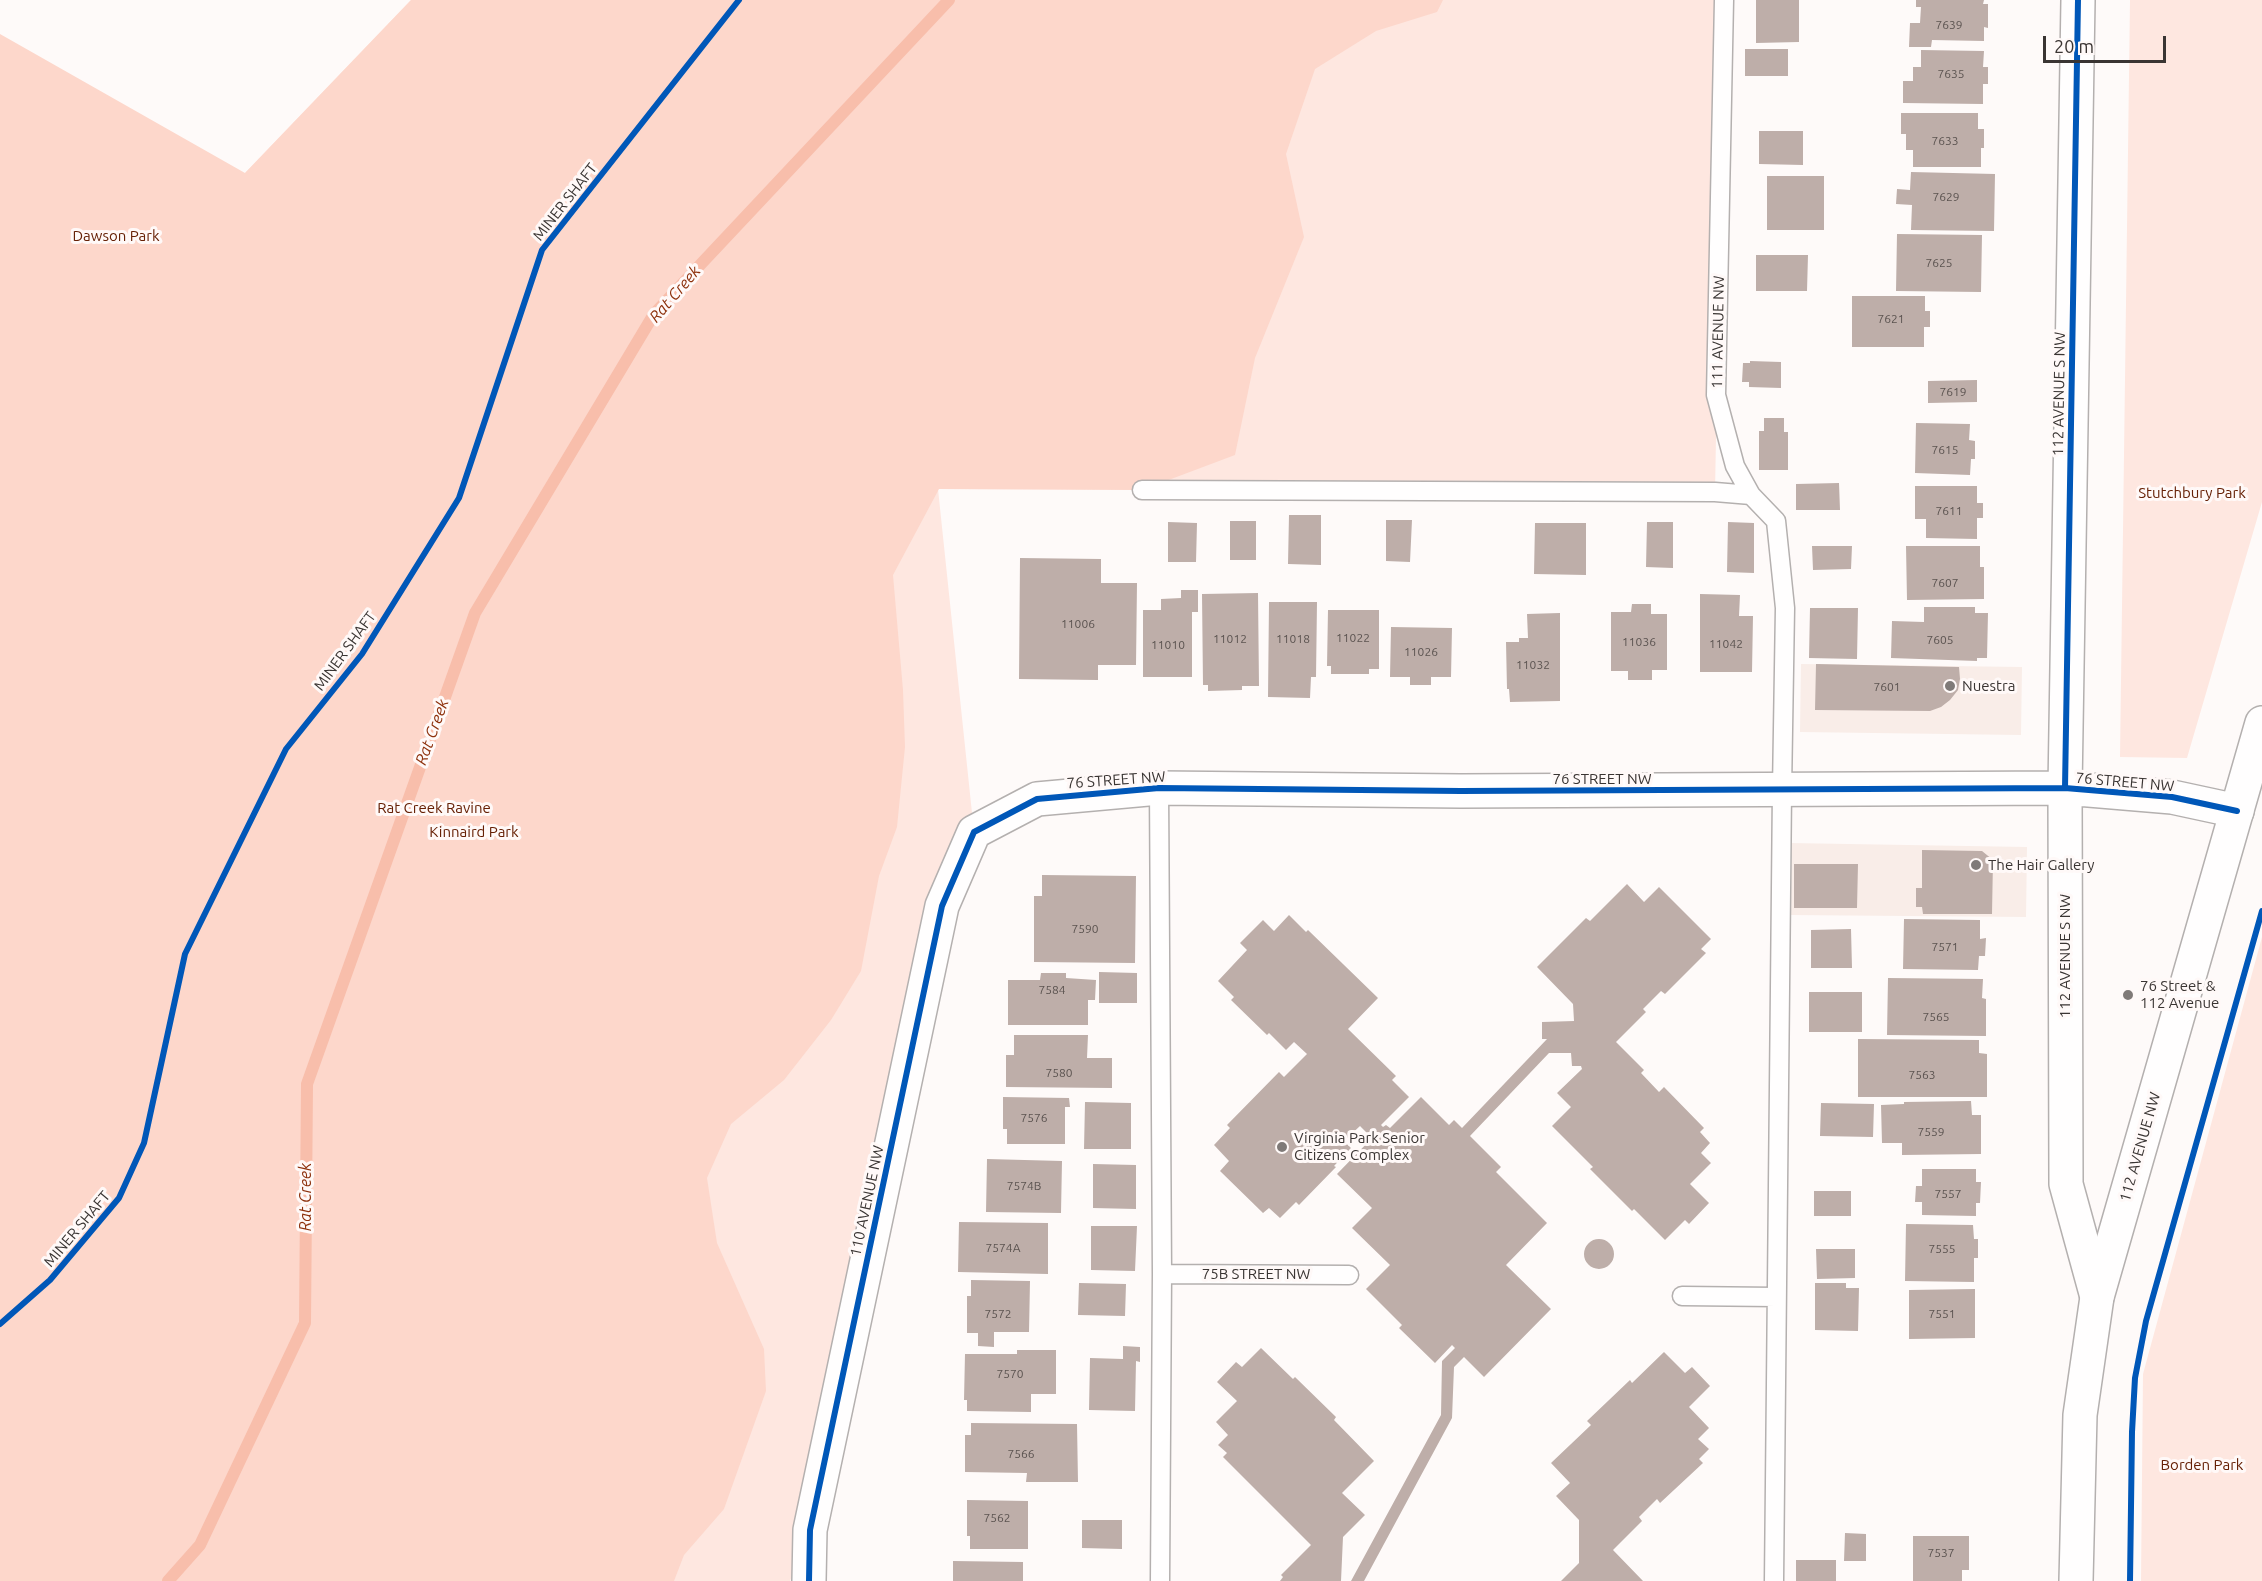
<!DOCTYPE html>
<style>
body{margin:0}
#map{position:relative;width:2262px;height:1581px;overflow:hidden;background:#fefaf9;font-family:Ubuntu,sans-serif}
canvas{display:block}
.scale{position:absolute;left:2043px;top:36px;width:123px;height:27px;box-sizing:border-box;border:3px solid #3a3533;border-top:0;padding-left:8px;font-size:18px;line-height:21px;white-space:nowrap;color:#3a3533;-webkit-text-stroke:4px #fff9f8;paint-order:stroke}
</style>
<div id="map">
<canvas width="2262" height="1581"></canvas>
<div class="scale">20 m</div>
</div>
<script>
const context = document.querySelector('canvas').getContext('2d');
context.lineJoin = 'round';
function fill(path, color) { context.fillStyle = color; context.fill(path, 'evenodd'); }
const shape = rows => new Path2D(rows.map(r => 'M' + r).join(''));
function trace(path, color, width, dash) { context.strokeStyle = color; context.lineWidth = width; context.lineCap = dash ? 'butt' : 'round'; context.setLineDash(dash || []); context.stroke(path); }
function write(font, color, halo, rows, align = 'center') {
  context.font = font + ' Ubuntu,sans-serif'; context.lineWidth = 6; context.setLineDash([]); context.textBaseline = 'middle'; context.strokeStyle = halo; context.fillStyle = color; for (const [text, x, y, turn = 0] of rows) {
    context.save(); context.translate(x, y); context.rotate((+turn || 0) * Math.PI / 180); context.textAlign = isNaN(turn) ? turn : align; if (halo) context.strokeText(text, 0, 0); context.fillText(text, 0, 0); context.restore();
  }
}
fill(shape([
 [1801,664,2022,667,2021,735,1800,732],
 [1789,843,2027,847,2026,917,1789,915]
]), '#f9ede8');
fill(shape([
 [411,0,1724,0,1715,492,938,489,974,832,810,1530,790,1581,0,1581,0,567,245,173],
 [2130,0,2262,0,2262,502,2187,758,2120,757],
 [2262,937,2262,1581,2141,1581,2143,1374]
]), '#fee7e0');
fill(shape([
 [411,0,1443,0,1437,12,1376,31,1315,69,1286,154,1304,237,1255,358,1235,455,1142,490,939,489,893,575,903,690,905,747,897,827,879,876,861,971,831,1020,784,1080,731,1124,707,1178,717,1243,764,1349,766,1391,724,1509,684,1555,674,1581,0,1581,0,34,245,173]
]), '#fdd7cb');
trace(shape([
 [168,1581,200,1545,305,1323,307,1084,475,613,654,314,949,0]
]), '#f8beab', 12);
fill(shape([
 [1756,0,1799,0,1799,42,1756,43],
 [1916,0,1984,0,1983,4,1988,4,1988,28,1984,27,1984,41,1932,40,1931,47,1909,47,1910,23,1920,23,1921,7,1916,7],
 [1745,49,1788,49,1788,76,1745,76],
 [1921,50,1984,51,1983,67,1988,67,1988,84,1983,84,1983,104,1903,103,1903,81,1913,81,1913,67,1921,67],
 [1901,113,1978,113,1978,129,1984,129,1984,148,1981,148,1981,167,1913,167,1913,150,1906,150,1906,134,1901,134],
 [1759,131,1803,131,1803,165,1759,164],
 [1911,172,1995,174,1994,231,1911,230,1912,205,1896,204,1897,189,1910,190],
 [1767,176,1824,176,1824,230,1767,230],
 [1897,234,1982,235,1981,292,1896,291],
 [1756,255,1808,255,1807,291,1756,291],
 [1852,296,1925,296,1925,311,1930,311,1930,327,1924,327,1924,347,1852,347],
 [1750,361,1781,362,1781,388,1749,387,1749,382,1742,382,1743,363,1750,363],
 [1977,380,1977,402,1928,403,1928,381],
 [1764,418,1784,418,1784,432,1788,432,1788,470,1759,470,1759,431,1764,431],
 [1916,423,1970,424,1969,440,1975,441,1975,459,1971,459,1970,475,1915,473],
 [1839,483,1840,510,1796,510,1796,484],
 [1915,486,1977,486,1977,503,1983,503,1983,518,1977,518,1977,539,1926,538,1926,519,1915,519],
 [1289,515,1321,515,1321,565,1288,564],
 [1386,520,1412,520,1410,562,1386,561],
 [1230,521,1256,521,1256,560,1230,560],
 [1168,522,1197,523,1196,562,1168,562],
 [1647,522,1673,522,1673,568,1646,567],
 [1728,522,1754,523,1754,573,1727,572],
 [1535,523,1586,523,1586,575,1534,574],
 [1812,546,1852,546,1851,569,1813,570],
 [1906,546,1980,546,1980,567,1984,567,1984,599,1907,600],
 [1020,558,1101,559,1101,583,1137,583,1136,665,1098,665,1098,680,1019,679],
 [1181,590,1198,590,1198,612,1192,612,1192,677,1143,677,1143,610,1161,610,1161,599,1181,598],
 [1258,593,1259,686,1242,686,1242,690,1208,691,1208,685,1203,685,1202,594],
 [1700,594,1740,595,1739,616,1753,616,1752,672,1700,672],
 [1269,602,1317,602,1316,677,1311,677,1310,698,1268,697],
 [1632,604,1651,604,1651,614,1667,614,1667,670,1652,670,1652,680,1628,680,1628,671,1611,671,1611,612,1631,612],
 [1924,607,1975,607,1975,613,1988,613,1987,658,1977,658,1977,661,1891,658,1892,621,1924,622],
 [1810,608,1858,608,1857,659,1809,658],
 [1328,610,1379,610,1379,669,1369,669,1369,674,1331,674,1331,666,1327,666],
 [1560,613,1560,701,1510,702,1509,689,1507,689,1506,642,1519,642,1519,638,1528,638,1527,614],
 [1391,627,1452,628,1451,677,1431,677,1431,685,1410,685,1410,677,1390,677],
 [1816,664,1959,667,1960,679,1958,690,1950,700,1941,707,1930,711,1815,710],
 [1922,850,1982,851,1993,860,1992,914,1923,914,1922,907,1916,907,1916,888,1922,888],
 [1794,864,1858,864,1857,908,1794,908],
 [1042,875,1136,876,1135,963,1034,962,1034,896,1042,896],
 [1627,884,1644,902,1659,887,1711,939,1701,949,1706,953,1665,994,1661,991,1643,1009,1646,1012,1616,1042,1644,1070,1641,1073,1659,1092,1664,1087,1704,1128,1700,1132,1710,1143,1701,1153,1711,1163,1690,1184,1709,1203,1689,1224,1685,1220,1665,1240,1634,1209,1632,1211,1590,1169,1593,1167,1552,1126,1571,1107,1557,1093,1582,1069,1581,1066,1572,1066,1571,1053,1549,1053,1470,1136,1501,1167,1496,1172,1547,1223,1506,1265,1551,1309,1484,1377,1464,1357,1454,1367,1452,1418,1364,1581,1351,1581,1441,1415,1442,1361,1455,1348,1452,1345,1435,1363,1399,1328,1402,1325,1366,1289,1390,1265,1352,1228,1372,1208,1337,1174,1372,1138,1360,1126,1344,1141,1351,1148,1334,1166,1336,1167,1299,1205,1296,1202,1280,1218,1269,1208,1263,1213,1220,1171,1229,1161,1214,1145,1230,1128,1227,1125,1279,1072,1284,1077,1307,1054,1294,1042,1286,1050,1269,1033,1267,1035,1231,1000,1234,997,1218,981,1247,950,1240,943,1263,920,1274,931,1289,915,1306,932,1308,930,1378,998,1348,1029,1396,1076,1392,1080,1409,1097,1381,1125,1383,1127,1386,1125,1390,1128,1421,1097,1449,1125,1454,1120,1462,1128,1547,1039,1542,1039,1542,1022,1574,1021,1573,1004,1537,967,1586,918,1590,921],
 [1904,919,1980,920,1980,939,1986,938,1985,956,1979,956,1978,970,1903,969],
 [1851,929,1852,968,1811,968,1811,930],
 [1099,972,1137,973,1137,1003,1099,1003],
 [1041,973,1066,973,1066,978,1096,980,1095,1000,1088,1000,1088,1025,1008,1025,1008,980,1040,980],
 [1888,978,1983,979,1982,998,1986,999,1986,1036,1887,1035],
 [1809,992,1862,992,1862,1032,1809,1032],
 [1014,1035,1088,1035,1087,1058,1112,1058,1112,1088,1006,1087,1006,1055,1014,1055],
 [1858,1039,1979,1040,1979,1053,1987,1054,1987,1097,1858,1097],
 [1003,1097,1069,1098,1070,1107,1065,1107,1065,1144,1007,1144,1007,1129,1003,1129],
 [1971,1101,1972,1115,1981,1115,1981,1154,1902,1155,1902,1143,1882,1143,1881,1105,1904,1104,1904,1102],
 [1085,1102,1131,1103,1131,1149,1084,1149],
 [1821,1103,1874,1104,1873,1137,1820,1136],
 [987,1159,1062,1161,1061,1213,986,1212],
 [1093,1164,1136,1165,1136,1209,1093,1208],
 [1922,1169,1976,1169,1976,1182,1981,1182,1980,1203,1976,1203,1976,1216,1922,1215,1922,1202,1915,1202,1916,1186,1922,1186],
 [1814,1191,1851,1191,1851,1216,1814,1216],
 [959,1222,1048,1223,1048,1274,958,1272],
 [1906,1224,1973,1225,1974,1239,1978,1239,1978,1258,1974,1258,1974,1282,1905,1281],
 [1091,1226,1137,1226,1135,1271,1091,1270],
 '1584 1254a15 15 0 1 1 30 0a15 15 0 1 1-30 0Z',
 [1816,1249,1855,1249,1855,1278,1817,1279],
 [971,1280,1030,1281,1029,1332,994,1332,994,1347,978,1346,978,1333,967,1333,967,1296,971,1296],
 [1079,1283,1126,1284,1125,1316,1078,1315],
 [1815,1283,1846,1283,1846,1288,1859,1288,1858,1331,1815,1330],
 [1975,1289,1975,1338,1909,1339,1909,1290],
 [1123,1346,1140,1347,1140,1362,1136,1361,1135,1411,1089,1410,1090,1358,1123,1359],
 [1261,1348,1293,1379,1295,1377,1336,1417,1334,1420,1374,1461,1342,1493,1365,1515,1343,1537,1341,1581,1280,1581,1283,1577,1281,1575,1311,1545,1223,1457,1227,1453,1218,1445,1228,1435,1216,1422,1237,1401,1217,1382,1236,1362,1242,1367],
 [1017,1350,1056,1350,1056,1394,1031,1394,1031,1412,967,1411,967,1400,964,1400,965,1354,1017,1354],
 [1664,1352,1685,1373,1692,1367,1710,1386,1689,1407,1709,1428,1698,1439,1709,1449,1699,1459,1703,1463,1660,1503,1657,1499,1639,1517,1642,1521,1613,1550,1643,1581,1561,1581,1579,1563,1579,1520,1556,1496,1570,1483,1551,1463,1591,1425,1587,1421,1630,1380,1632,1383],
 [971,1423,1077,1424,1078,1482,1026,1482,1027,1473,965,1472,965,1435,971,1435],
 [967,1500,1028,1501,1028,1549,970,1549,970,1536,967,1536],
 [1082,1520,1122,1520,1122,1549,1082,1548],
 [1845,1533,1866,1534,1866,1561,1844,1561],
 [1913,1536,1969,1536,1969,1570,1962,1570,1962,1581,1913,1581],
 [1796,1560,1836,1560,1836,1581,1796,1581],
 [953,1561,1023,1562,1023,1581,953,1581]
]), '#beaea9');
const lane = shape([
 [1724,0,1716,395,1735,466,1751,495,1776,521,1785,608,1782,790,1774,1581],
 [1142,490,1715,492,1751,495],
 [1159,788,1162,1274,1160,1581],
 [1162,1274,1349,1275],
 [1682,1296,1776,1297]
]);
const street = shape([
 [2078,0,2065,788,2066,1184,2097,1297],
 [809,1581,810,1530,942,906,974,832,1037,799,1159,788,1461,791,2065,788,2172,797,2237,811]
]);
const secondary = shape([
 [2076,1581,2080,1415,2097,1297,2262,723]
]);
trace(lane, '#b4b0af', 21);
trace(street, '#b4b0af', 36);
trace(secondary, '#b4b0af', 36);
trace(lane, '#fffefe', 18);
trace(street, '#fffefe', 33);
trace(secondary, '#fffefe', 33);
trace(shape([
 [2065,788,2078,0],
 [0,1324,50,1280,119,1198,144,1143,185,954,286,749,362,654,459,498,542,250,739,0],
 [809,1581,810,1530,942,906,974,832,1037,799,1159,788,1461,791,2065,788,2172,797,2237,811],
 [2130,1581,2132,1432,2135,1378,2146,1321,2262,911]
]), '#0057b8', 6);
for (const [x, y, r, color] of [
 [1950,686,6,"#7f7a78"],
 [1976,865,6,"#7f7a78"],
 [2128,995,6,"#7f7a78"],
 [1282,1147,6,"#7f7a78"]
]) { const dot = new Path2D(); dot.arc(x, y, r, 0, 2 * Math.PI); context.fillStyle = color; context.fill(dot); trace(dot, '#fff9f8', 2); }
write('12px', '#5b5350', null, [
 ["7639",1949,25],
 ["7635",1951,74],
 ["7633",1945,141],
 ["7629",1946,197],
 ["7625",1939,263],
 ["7621",1891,319],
 ["7619",1953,392],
 ["7615",1945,450],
 ["7611",1949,511],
 ["7607",1945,583],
 ["11006",1078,624],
 ["11022",1353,638],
 ["11012",1230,639],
 ["11018",1293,639],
 ["7605",1940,640],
 ["11036",1639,642],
 ["11042",1726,644],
 ["11010",1168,645],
 ["11026",1421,652],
 ["11032",1533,665],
 ["7601",1887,687],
 ["7590",1085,929],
 ["7571",1945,947],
 ["7584",1052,990],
 ["7565",1936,1017],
 ["7580",1059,1073],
 ["7563",1922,1075],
 ["7576",1034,1118],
 ["7559",1931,1132],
 ["7574B",1024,1186],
 ["7557",1948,1194],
 ["7574A",1003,1248],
 ["7555",1942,1249],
 ["7572",998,1314],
 ["7551",1942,1314],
 ["7570",1010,1374],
 ["7566",1021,1454],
 ["7562",997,1518],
 ["7537",1941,1553]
]);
write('15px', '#3a3533', '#fff9f8', [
 ["MINER SHAFT",565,202,-52],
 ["111 AVENUE NW",1718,332,-89],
 ["112 AVENUE S NW",2059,394,-89],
 ["MINER SHAFT",345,651,-54],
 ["76 STREET NW",1602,779],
 ["76 STREET NW",1116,780,-4],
 ["76 STREET NW",2125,782,5],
 ["112 AVENUE S NW",2065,956,-90],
 ["112 AVENUE NW",2140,1147,-74],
 ["110 AVENUE NW",867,1201,-78],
 ["MINER SHAFT",77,1229,-50],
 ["75B STREET NW",1256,1274]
]);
write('15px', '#662005', '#fff9f8', [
 ["Dawson Park",116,236],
 ["Stutchbury Park",2192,493],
 ["Rat Creek Ravine",434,808],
 ["Kinnaird Park",474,832],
 ["Borden Park",2202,1465]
]);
write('15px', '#3a3533', '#fff9f8', [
 ["Nuestra",1962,686],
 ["The Hair Gallery",1988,865],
 ["76 Street &",2140,986],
 ["112 Avenue",2140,1003],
 ["Virginia Park Senior",1294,1138],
 ["Citizens Complex",1294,1155]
], 'left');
write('italic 16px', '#8d300b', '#fff9f8', [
 ["Rat Creek",675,294,-49],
 ["Rat Creek",432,732,-70],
 ["Rat Creek",306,1197,-90]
]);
</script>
